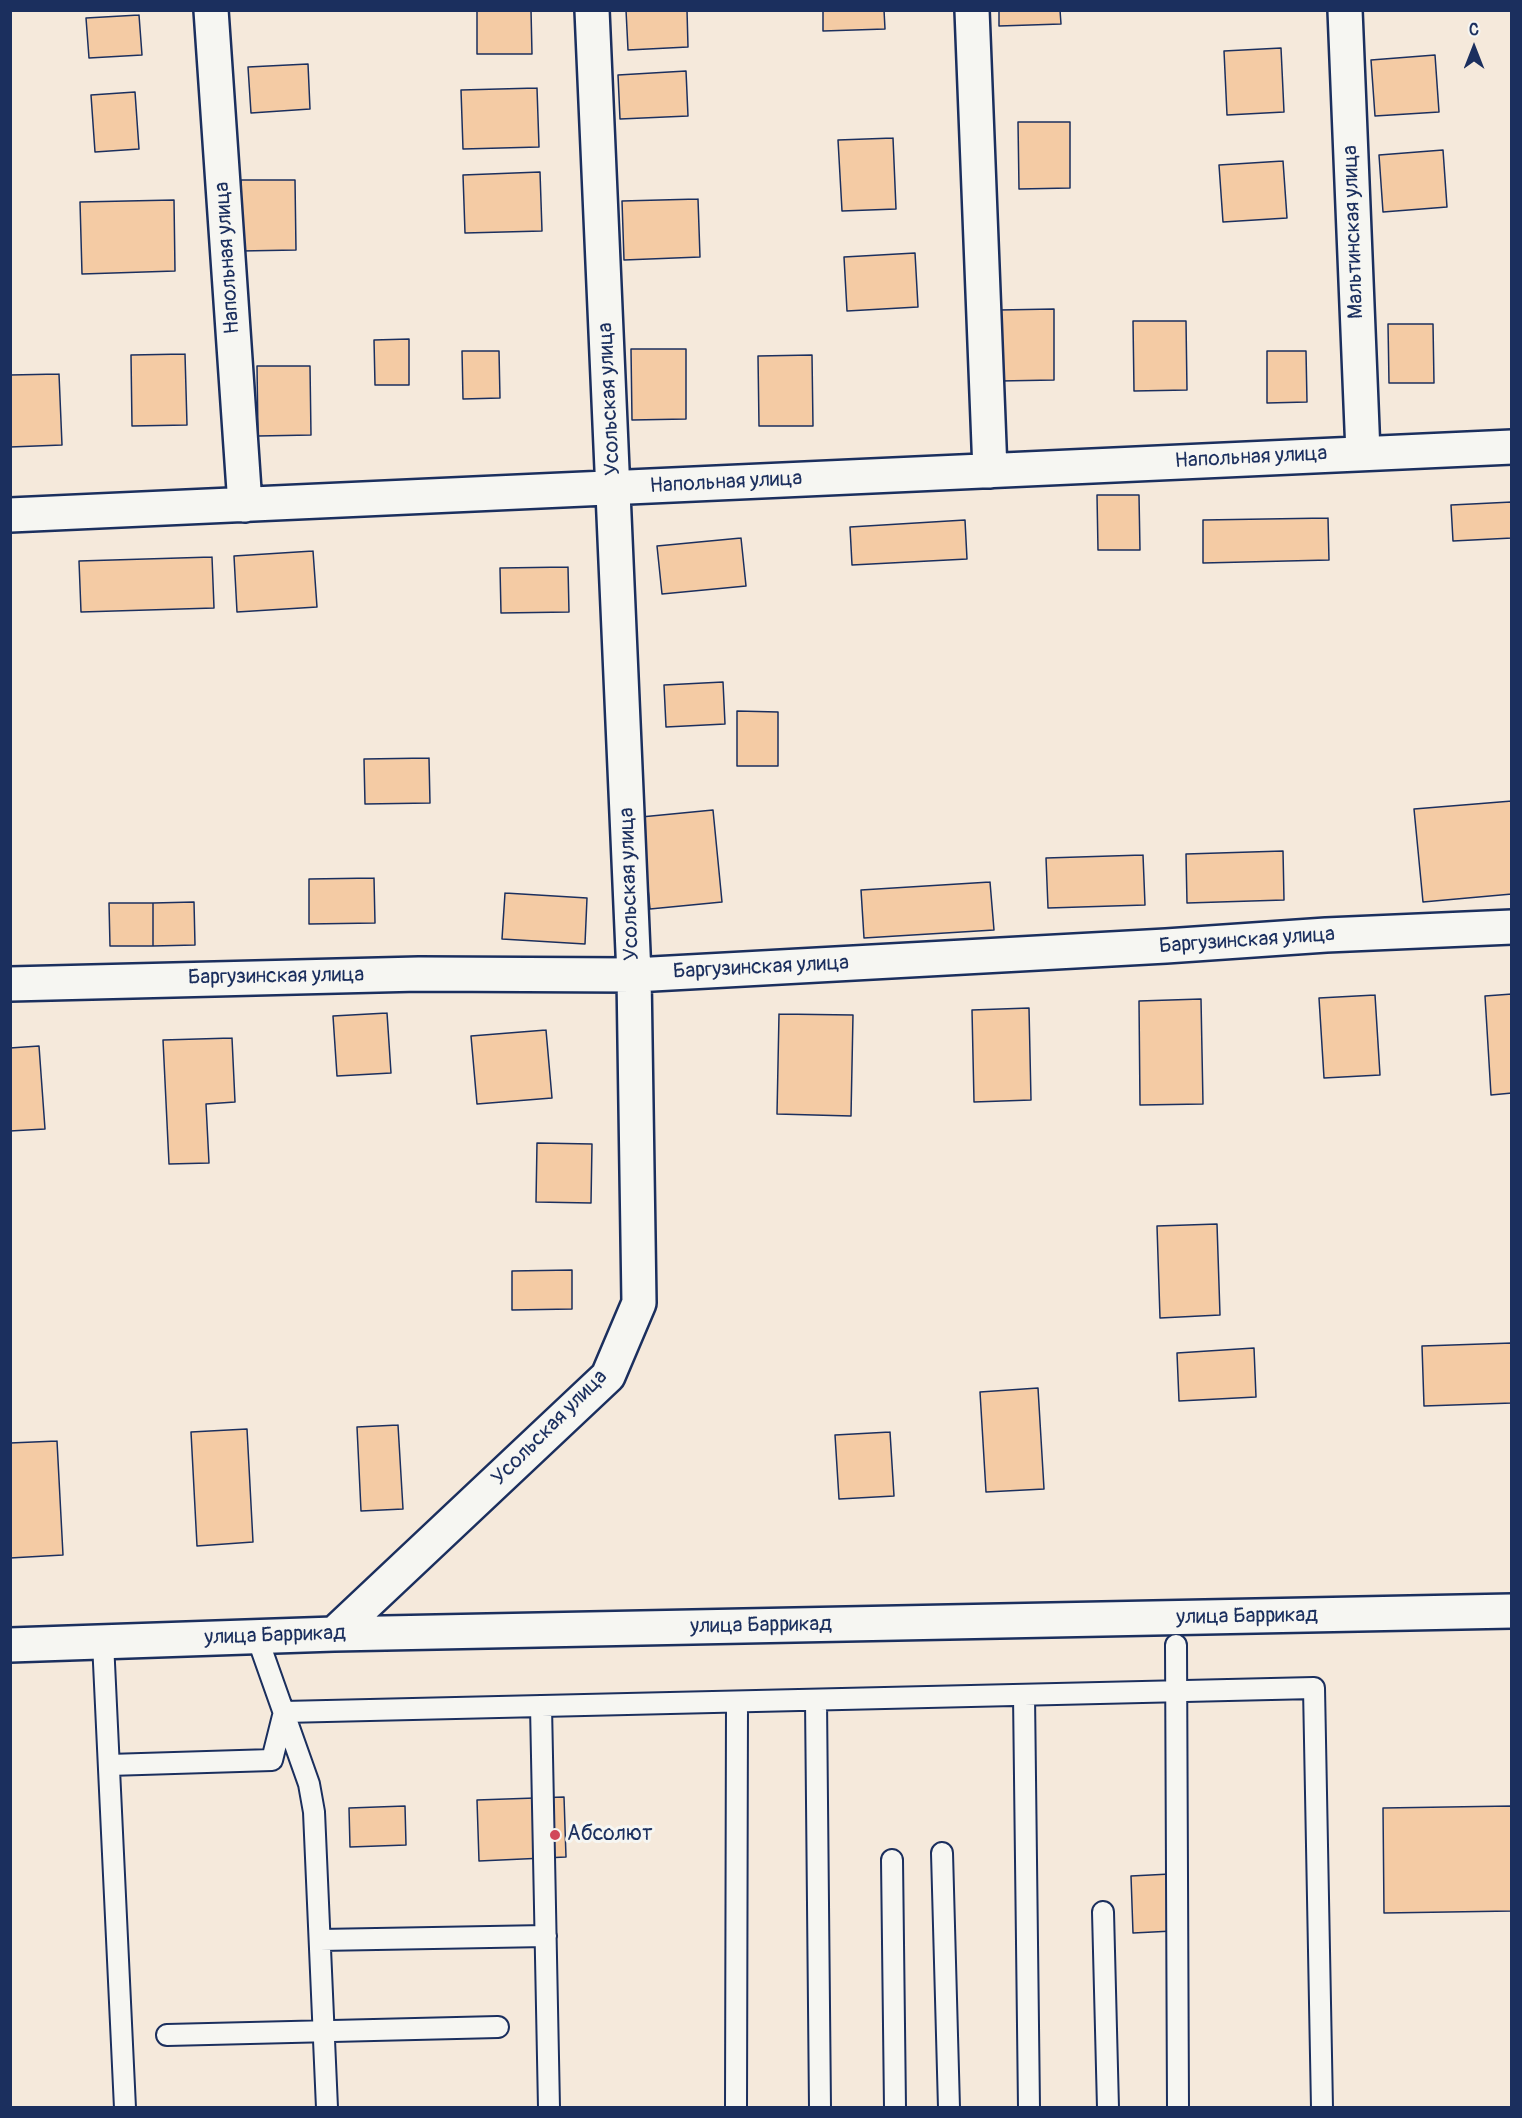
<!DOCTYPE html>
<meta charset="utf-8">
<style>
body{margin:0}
#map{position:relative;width:1522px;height:2118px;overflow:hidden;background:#f5e9db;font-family:Pangolin,sans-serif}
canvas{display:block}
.frame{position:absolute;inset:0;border:12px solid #1b2f5e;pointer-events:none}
.north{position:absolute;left:1444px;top:18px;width:60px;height:60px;-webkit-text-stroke:4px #f6f6f2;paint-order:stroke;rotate:0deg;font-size:16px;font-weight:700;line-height:24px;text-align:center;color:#1b2f5e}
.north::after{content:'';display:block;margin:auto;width:21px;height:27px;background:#1b2f5e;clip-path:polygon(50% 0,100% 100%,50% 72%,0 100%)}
</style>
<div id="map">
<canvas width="1522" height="2118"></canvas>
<div class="frame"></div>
<div class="north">С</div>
</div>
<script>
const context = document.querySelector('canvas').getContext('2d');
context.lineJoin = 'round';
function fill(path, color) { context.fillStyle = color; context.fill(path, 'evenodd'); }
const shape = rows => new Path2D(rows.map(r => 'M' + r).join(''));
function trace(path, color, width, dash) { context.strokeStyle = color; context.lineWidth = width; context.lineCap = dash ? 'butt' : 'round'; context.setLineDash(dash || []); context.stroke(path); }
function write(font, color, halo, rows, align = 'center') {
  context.font = font + ' Pangolin,sans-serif'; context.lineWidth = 6; context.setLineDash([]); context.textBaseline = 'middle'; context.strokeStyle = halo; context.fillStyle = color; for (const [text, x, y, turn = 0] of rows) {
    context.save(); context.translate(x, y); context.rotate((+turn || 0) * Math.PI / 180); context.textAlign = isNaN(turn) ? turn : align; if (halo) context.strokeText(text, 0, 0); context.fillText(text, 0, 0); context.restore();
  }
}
const building = shape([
 [477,10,531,10,532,54,477,54,477,10],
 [626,10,687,10,688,47,628,50,626,10],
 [823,10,884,10,885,29,823,31,823,10],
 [999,10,1060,10,1061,24,999,26,999,10],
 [139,15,142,55,89,58,86,18,139,15],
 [1281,48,1284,112,1227,115,1224,51,1281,48],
 [1435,55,1439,112,1375,116,1371,60,1435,55],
 [308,64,310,109,251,113,248,67,308,64],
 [686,71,688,116,620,119,618,75,686,71],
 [537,88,539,147,463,149,461,90,537,88],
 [135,92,139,149,95,152,91,95,135,92],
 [1018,122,1070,122,1070,188,1019,189,1018,122],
 [893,138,896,209,842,211,838,140,893,138],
 [1443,150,1447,207,1383,212,1379,155,1443,150],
 [1283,161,1287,218,1223,222,1219,165,1283,161],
 [540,172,542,231,465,233,463,175,540,172],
 [241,180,295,180,296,250,241,251,241,180],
 [698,199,700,257,624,260,622,201,698,199],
 [174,200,175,271,82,274,80,202,174,200],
 [915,253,918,307,847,311,844,257,915,253],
 [1054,309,1054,380,1000,381,999,310,1054,309],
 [1133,321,1186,321,1187,390,1134,391,1133,321],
 [1388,324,1433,324,1434,383,1389,383,1388,324],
 [409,339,409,385,375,385,374,340,409,339],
 [631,349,686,349,686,419,632,420,631,349],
 [462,351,499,351,500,398,463,399,462,351],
 [1267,351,1306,351,1307,402,1267,403,1267,351],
 [185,354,187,425,132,426,131,355,185,354],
 [812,355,813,426,759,426,758,356,812,355],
 [257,366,310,366,311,435,258,436,257,366],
 [59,374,62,445,10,447,10,375,59,374],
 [1097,495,1139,495,1140,550,1098,550,1097,495],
 [1512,502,1512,538,1453,541,1451,505,1512,502],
 [1328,518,1329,560,1203,563,1203,520,1328,518],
 [965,520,967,559,852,565,850,527,965,520],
 [741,538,746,586,662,594,657,546,741,538],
 [313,551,317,607,237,612,234,556,313,551],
 [212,557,214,608,81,612,79,561,212,557],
 [568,567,569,612,501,613,500,568,568,567],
 [723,682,725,724,666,727,664,685,723,682],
 [737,711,778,712,778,766,737,766,737,711],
 [429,758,430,803,365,804,364,759,429,758],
 [1512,801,1512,894,1423,902,1414,809,1512,801],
 [713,810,722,902,650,909,641,817,713,810],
 [1283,851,1284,900,1187,903,1186,854,1283,851],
 [1143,855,1145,905,1048,908,1046,858,1143,855],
 [374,878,375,923,309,924,309,879,374,878],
 [990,882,994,930,864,938,861,890,990,882],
 [505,893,587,898,585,944,502,939,505,893],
 [194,902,195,945,153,946,153,903,194,902],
 [109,903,153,903,153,946,110,946,109,903],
 [1512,994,1512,1093,1491,1095,1485,996,1512,994],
 [1375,995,1380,1075,1324,1078,1319,998,1375,995],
 [1201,999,1203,1104,1140,1105,1139,1001,1201,999],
 [1029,1008,1031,1100,974,1102,972,1010,1029,1008],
 [387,1013,391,1073,337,1076,333,1016,387,1013],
 [779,1014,853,1015,851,1116,777,1114,779,1014],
 [546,1030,552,1098,477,1104,471,1036,546,1030],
 [232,1038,235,1102,206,1104,209,1163,169,1164,163,1040,232,1038],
 [39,1046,45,1129,10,1131,10,1048,39,1046],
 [537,1143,592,1144,591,1203,536,1202,537,1143],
 [1217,1224,1220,1315,1160,1318,1157,1226,1217,1224],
 [572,1270,572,1309,512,1310,512,1271,572,1270],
 [1512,1343,1512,1403,1424,1406,1422,1346,1512,1343],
 [1254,1348,1256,1397,1179,1401,1177,1353,1254,1348],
 [1038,1388,1044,1489,986,1492,980,1392,1038,1388],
 [398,1425,403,1509,361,1511,357,1427,398,1425],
 [247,1429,253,1542,197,1546,191,1432,247,1429],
 [890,1432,894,1496,839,1499,835,1435,890,1432],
 [57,1441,63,1555,10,1558,10,1443,57,1441],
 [564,1797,566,1857,479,1861,477,1800,564,1797],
 [405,1806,406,1845,350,1847,349,1808,405,1806],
 [1512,1806,1512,1911,1384,1913,1383,1808,1512,1806],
 [1170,1874,1173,1931,1133,1933,1131,1876,1170,1874]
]);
fill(building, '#f4cba4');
trace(building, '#1b2f5e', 1.5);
const lane = shape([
 [257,1637,309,1784,314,1812,327,2108],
 [103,1642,125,2108],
 [1176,1645,1178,2108],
 [1024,1695,1029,2108],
 [816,1700,820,2108],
 [541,1706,549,2108],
 [109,1765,272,1760,284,1712,1314,1688,1322,2108],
 [942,1853,949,2108],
 [892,1860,895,2108],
 [1103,1912,1108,2108],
 [320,1940,546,1936],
 [167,2035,498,2027],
 [736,2108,737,1702]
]);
const street = shape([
 [211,10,245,505],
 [972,10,990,471],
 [1345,10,1363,453],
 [10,515,1512,447],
 [10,984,419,974,634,975,1166,946,1326,935,1512,927],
 [334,1634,608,1376,639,1303,634,975,592,10],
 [10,1645,334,1634,1512,1611]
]);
trace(lane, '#1b2f5e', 24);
trace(street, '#1b2f5e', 38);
trace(lane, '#f6f6f2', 20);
trace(street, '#f6f6f2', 33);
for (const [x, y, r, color] of [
 [555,1835,6,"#d1495b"]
]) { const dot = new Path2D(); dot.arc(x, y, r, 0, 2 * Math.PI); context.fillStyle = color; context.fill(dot); trace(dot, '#f6f6f2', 2); }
write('21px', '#1b2f5e', '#f6f6f2', [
 ["Мальтинская улица",1354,232,-92],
 ["Напольная улица",228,258,-94],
 ["Усольская улица",610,399,-93],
 ["Напольная улица",1251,458,-3],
 ["Напольная улица",726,483,-3],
 ["Усольская улица",630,884,-92],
 ["Баргузинская улица",1247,941,-4],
 ["Баргузинская улица",761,968,-3],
 ["Баргузинская улица",276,977,-1],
 ["Усольская улица",550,1428,-45],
 ["улица Баррикад",1247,1617,-1],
 ["улица Баррикад",761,1626,-1],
 ["улица Баррикад",275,1636,-2]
]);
write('21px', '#1b2f5e', '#f6f6f2', [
 ["Абсолют",567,1835]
], 'left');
</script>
